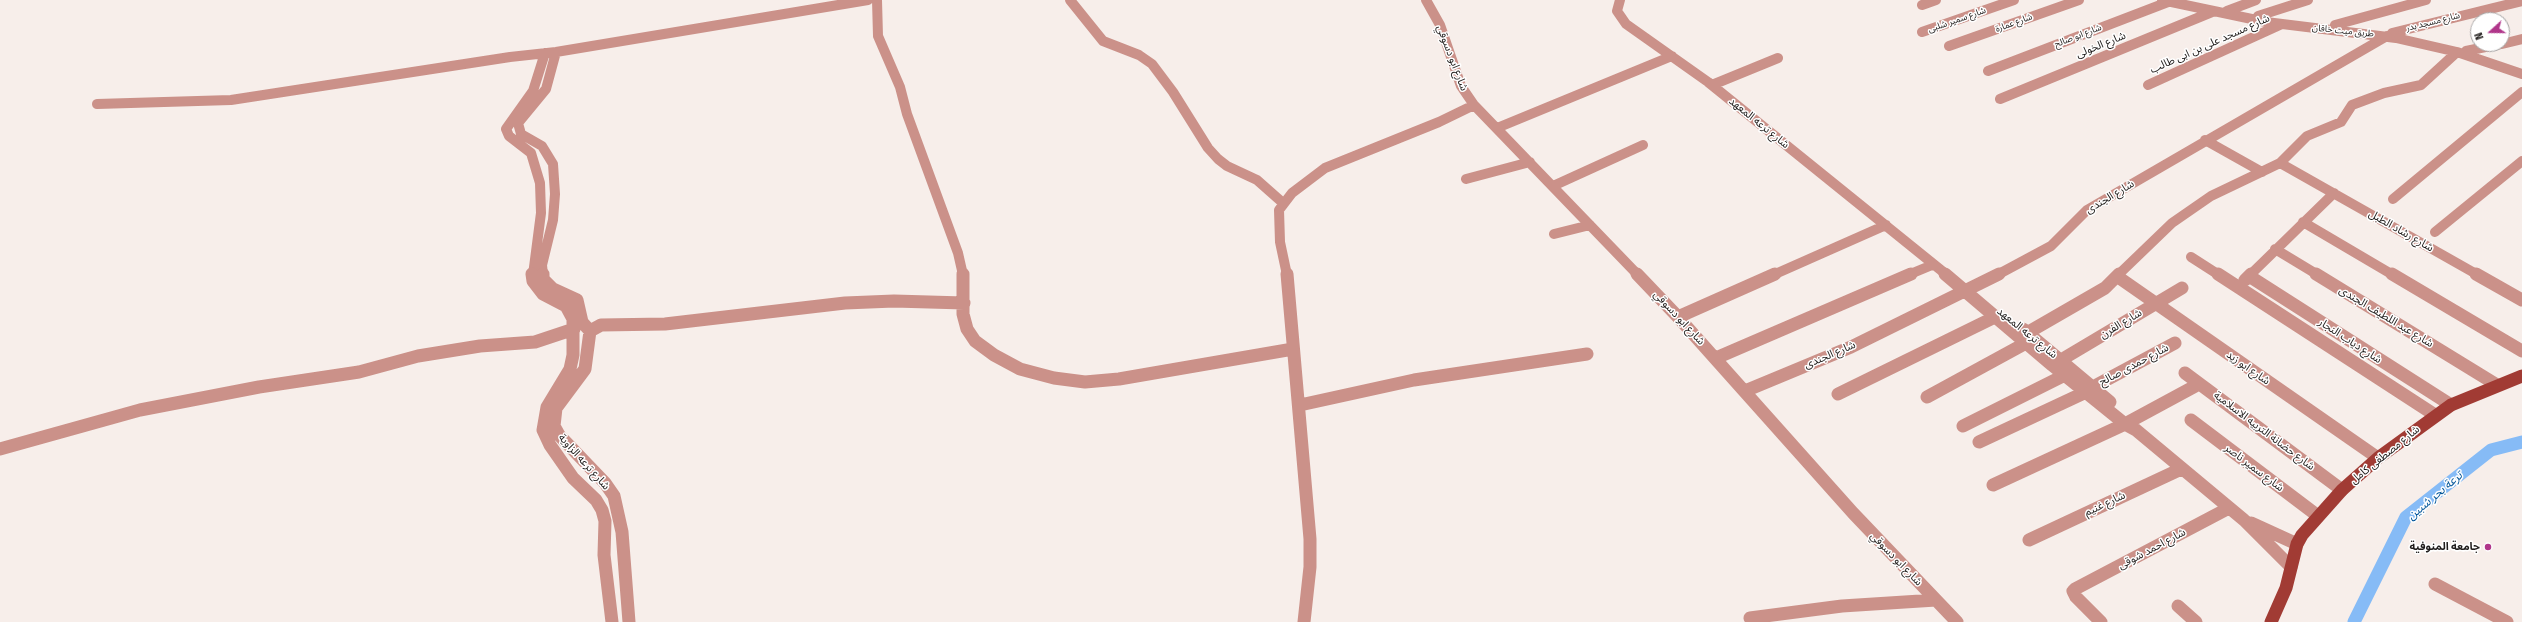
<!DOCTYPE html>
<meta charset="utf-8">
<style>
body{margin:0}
#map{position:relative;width:2522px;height:622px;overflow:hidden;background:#f7eeea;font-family:"Fira Sans Condensed",sans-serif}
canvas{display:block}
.north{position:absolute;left:2470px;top:12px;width:40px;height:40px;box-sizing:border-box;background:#fff;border:1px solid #a5a4a4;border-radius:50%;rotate:249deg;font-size:11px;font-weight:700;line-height:16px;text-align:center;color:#1f1c1b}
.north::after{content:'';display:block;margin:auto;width:14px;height:18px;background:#b0368a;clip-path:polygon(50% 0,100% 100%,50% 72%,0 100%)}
</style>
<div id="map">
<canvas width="2522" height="622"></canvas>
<div class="north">N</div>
</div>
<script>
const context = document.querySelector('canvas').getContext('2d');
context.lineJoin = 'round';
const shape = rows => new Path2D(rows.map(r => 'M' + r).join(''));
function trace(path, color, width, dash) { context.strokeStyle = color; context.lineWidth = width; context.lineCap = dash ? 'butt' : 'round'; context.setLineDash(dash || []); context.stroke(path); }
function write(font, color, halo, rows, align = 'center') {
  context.font = font + ' "Fira Sans Condensed","Noto Sans Arabic",sans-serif'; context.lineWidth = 3; context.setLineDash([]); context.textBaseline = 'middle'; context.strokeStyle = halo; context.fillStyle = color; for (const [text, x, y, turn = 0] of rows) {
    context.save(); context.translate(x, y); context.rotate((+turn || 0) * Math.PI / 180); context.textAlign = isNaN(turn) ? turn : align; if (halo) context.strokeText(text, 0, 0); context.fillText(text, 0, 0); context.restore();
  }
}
trace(shape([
 [2354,622,2406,517,2491,450,2522,442]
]), '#86bbf6', 13);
trace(shape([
 [877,0,878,36,900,87,907,114,958,253,963,275],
 [1070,0,1103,41,1139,55,1152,64,1173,92,1208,148,1218,159,1227,166,1257,180,1283,203],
 [1426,0,1440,25,1461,86,1474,105,1638,275],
 [1620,0,1617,11,1626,24,1708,82,1947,275],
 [2162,0,2266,22,2396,38,2457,52,2522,74],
 [1922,5,1936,0],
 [2227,11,2256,0],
 [2258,16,2308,0],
 [2335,25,2426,0],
 [1922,32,2014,0],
 [2392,33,2522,1],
 [2502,44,2522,39],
 [1949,46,2079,0],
 [2466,51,2500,44],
 [1988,71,2168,2],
 [1712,85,1778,58],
 [2148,85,2282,24],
 [2000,99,2212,12],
 [97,104,231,100,510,57,556,52,868,0],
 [1497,128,1672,56],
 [2205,140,2262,172],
 [2280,163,2478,275],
 [1466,179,1530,162],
 [1553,186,1643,145],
 [2393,199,2522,92],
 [2303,222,2393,275],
 [2435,232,2522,161],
 [1554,234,1590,225],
 [2275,249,2318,275],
 [2191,257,2219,275],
 [533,275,541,213,540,183,531,153,509,136,506,129,533,91,545,53],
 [543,275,542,265,553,220,555,194,553,164,542,146,521,134,518,123,546,89,556,52],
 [1287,275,1280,242,1279,210,1292,193,1325,168,1439,122,1474,105],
 [1773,275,1886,225],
 [1908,275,1932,265],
 [1997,275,2051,246,2087,210,2387,36],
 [2118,275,2172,223,2211,196,2280,163,2307,136,2341,122,2352,105,2384,93,2421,85,2457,52],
 [2250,275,2334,193]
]), '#cb9189', 10);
trace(shape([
 [532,274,533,281,543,294,566,306,573,319,573,355,570,369,547,407,543,430,550,445,573,478,596,500,602,510,605,521,604,555,612,622],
 [543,274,543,279,553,289,577,300,582,322,590,331,585,369,556,408,554,426,559,435,605,483,614,496,622,532,629,622],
 [963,274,963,314,967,329,975,341,994,355,1020,369,1054,378,1085,382,1119,379,1293,349],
 [1287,274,1310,539,1310,567,1304,622],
 [1637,274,1678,317,1853,513,1957,622],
 [1945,274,2052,365,2125,424,2136,430,2244,520,2291,567],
 [2218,274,2435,415],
 [2316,274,2497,385],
 [2392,274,2522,351],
 [2476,274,2522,300],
 [2249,276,2451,405],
 [2118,277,2378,458],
 [2245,280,2251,274],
 [1678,317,1775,274],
 [2023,329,2110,402],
 [590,331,601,325,665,324,845,303,894,301,964,303],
 [2027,333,2105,288,2119,274],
 [1716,358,1911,274],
 [2061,360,2182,288],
 [2185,373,2342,490],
 [2093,387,2175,343],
 [1745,391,1851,347,1999,274],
 [1838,394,1995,317],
 [1927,397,2026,343],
 [1300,405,1414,380,1587,354],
 [2191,420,2318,516],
 [1963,426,2065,375],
 [1979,442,2086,392],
 [0,449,140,410,259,387,359,372,418,356,480,346,535,342,574,329],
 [1993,485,2125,424,2199,384],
 [2251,523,2297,544],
 [2029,540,2181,469],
 [2435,584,2507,622],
 [2178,606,2196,622],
 [1750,618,1842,606,1936,600],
 [2101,622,2076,597,2073,591,2075,589,2229,508]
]), '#cb9189', 13);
trace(shape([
 [2271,622,2286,588,2297,544,2302,535,2342,490,2378,458,2451,405,2522,376]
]), '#a13b34', 13);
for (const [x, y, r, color] of [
 [2488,547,4,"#b0368a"]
]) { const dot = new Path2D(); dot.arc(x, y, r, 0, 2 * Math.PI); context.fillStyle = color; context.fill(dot); trace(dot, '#fff', 1.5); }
write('9px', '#1f1c1b', '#fff', [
 ["شارع سمير شلبى",1957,20,-19],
 ["شارع مسجد بدر",2433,22,-14],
 ["شارع عمارة",2014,23,-20],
 ["طريق ميت خاقان",2343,31,6],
 ["شارع ابو صالح",2078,36,-21]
]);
write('11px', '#1f1c1b', '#fff', [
 ["شارع مسجد على بن ابى طالب",2210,44,-24],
 ["شارع الخولى",2101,45,-22],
 ["شارع ابو دسوقي",1452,58,69],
 ["شارع ترعه المعهد",1759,123,39],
 ["شارع الجندى",2110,197,-31],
 ["شارع رشاد الطبل",2401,231,30],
 ["شارع عبد اللطيف الجندى",2386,317,31],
 ["شارع ابو دسوقي",1679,318,47],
 ["شارع الفرن",2121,324,-31],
 ["شارع ترعه المعهد",2027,333,39],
 ["شارع دياب النجار",2350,341,33],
 ["شارع الجندى",1830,355,-23],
 ["شارع حمدى صالح",2134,365,-28],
 ["شارع ابو زيد",2248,368,35],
 ["شارع حضانة التربيه الاسلامية",2264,431,37],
 ["شارع مصطفى كامل",2385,455,-39],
 ["شارع ترعه الزاوية",584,462,48],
 ["شارع سمير ناصر",2254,468,37],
 ["شارع غنيم",2105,504,-25],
 ["شارع احمد شوقى",2152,549,-28],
 ["شارع ابو دسوقي",1896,559,46]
]);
write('bold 11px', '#1f1c1b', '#fff', [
 ["جامعة المنوفية",2480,547]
], 'right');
write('italic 12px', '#005498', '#fff', [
 ["ترعة بحر شبين",2435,496,-40]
]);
</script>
